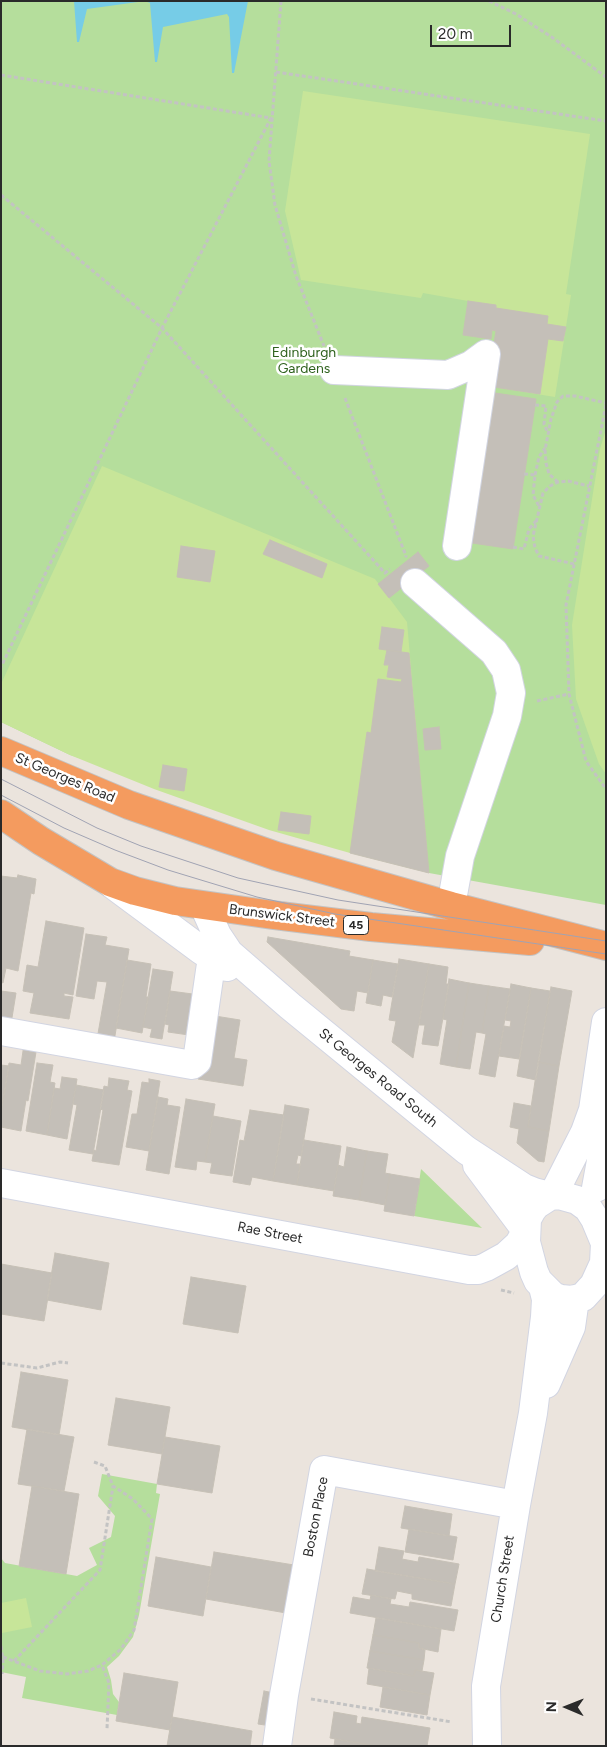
<!DOCTYPE html>
<style>
body{margin:0}
#map{position:relative;width:607px;height:1747px;overflow:hidden;background:#ebe4dd;font-family:Figtree,sans-serif}
canvas{display:block}
.frame{position:absolute;inset:0;border:2px solid #2a2a2a;pointer-events:none}
.north{position:absolute;left:542px;top:1682px;width:50px;height:50px;-webkit-text-stroke:4px #fff;paint-order:stroke;rotate:271deg;font-size:14px;font-weight:700;line-height:20px;text-align:center;color:#2a2a2a}
.north::after{content:'';display:block;margin:auto;width:18px;height:22px;background:#2a2a2a;clip-path:polygon(50% 0,100% 100%,50% 72%,0 100%)}
.scale{position:absolute;left:430px;top:25px;width:81px;height:22px;box-sizing:border-box;border:2px solid #2a2a2a;border-top:0;padding-left:6px;font-size:15px;line-height:18px;white-space:nowrap;color:#2a2a2a;-webkit-text-stroke:4px #fff;paint-order:stroke}
</style>
<div id="map">
<canvas width="607" height="1747"></canvas>
<div class="frame"></div>
<div class="north">N</div>
<div class="scale">20 m</div>
</div>
<script>
const context = document.querySelector('canvas').getContext('2d');
context.lineJoin = 'round';
function fill(path, color) { context.fillStyle = color; context.fill(path, 'evenodd'); }
const shape = rows => new Path2D(rows.map(r => 'M' + r).join(''));
function trace(path, color, width, dash) { context.strokeStyle = color; context.lineWidth = width; context.lineCap = dash ? 'butt' : 'round'; context.setLineDash(dash || []); context.stroke(path); }
function write(font, color, halo, rows, align = 'center') {
  context.font = font + ' Figtree,sans-serif'; context.lineWidth = 5; context.setLineDash([]); context.textBaseline = 'middle'; context.strokeStyle = halo; context.fillStyle = color; for (const [text, x, y, turn = 0] of rows) {
    context.save(); context.translate(x, y); context.rotate((+turn || 0) * Math.PI / 180); context.textAlign = isNaN(turn) ? turn : align; if (halo) context.strokeText(text, 0, 0); context.fillText(text, 0, 0); context.restore();
  }
}
fill(shape([
 [1,1,606,1,606,905,429,873,70,755,1,722],
 [421,1169,482,1228,414,1216],
 [102,1474,157,1484,156,1493,160,1494,139,1615,133,1637,119,1656,107,1667,111,1680,113,1694,119,1702,117,1715,22,1698,26,1677,1,1672,1,1558,5,1563,77,1576,97,1565,89,1548,111,1537,115,1516,98,1496]
]), '#b5de9c');
fill(shape([
 [303,91,590,134,566,294,571,295,555,397,487,386,496,331,492,331,491,339,468,301,423,293,421,298,301,280,285,211],
 [606,429,606,774,599,764,576,699,572,625,600,449],
 [102,466,375,579,407,622,429,873,350,853,269,830,154,789,70,755,1,722,1,684],
 [26,1598,32,1627,2,1633,1,1603]
]), '#c7e599');
fill(shape([
 [74,1,248,1,234,73,232,73,229,17,227,14,163,27,157,62,155,62,150,3,145,1,87,9,79,42,77,42]
]), '#76cce7');
const building = shape([
 [468,301,496,305,496,308,548,316,547,324,566,327,563,341,548,339,540,394,487,386,496,331,492,330,491,339,463,335,468,301],
 [495,393,536,399,513,549,472,543,495,393],
 [270,540,327,564,322,578,263,554,270,540],
 [181,546,215,551,210,582,177,577,181,546],
 [418,552,429,566,389,598,378,584,418,552],
 [382,627,404,630,401,652,379,649,382,627],
 [387,650,409,653,429,873,350,853,367,732,371,733,378,679,401,682,402,679,387,677,389,665,384,665,387,650],
 [439,727,441,749,425,750,423,729,439,727],
 [163,765,187,769,184,791,159,787,163,765],
 [281,812,311,816,309,834,278,830,281,812],
 [18,875,36,879,34,894,31,893,18,971,6,968,3,983,1,982,1,876,17,878,18,875],
 [46,921,84,928,73,995,64,993,64,996,73,997,69,1019,30,1013,34,993,23,991,27,965,38,967,46,921],
 [86,934,107,937,105,945,129,949,113,1048,96,1045,107,982,97,981,94,999,76,996,86,934],
 [268,937,350,951,349,956,373,960,368,993,357,991,354,1011,341,1009,267,942,268,937],
 [399,959,429,964,413,1058,392,1042,396,1021,389,1020,399,959],
 [127,960,151,964,146,997,148,997,142,1033,116,1028,127,960],
 [373,960,398,964,392,997,383,995,381,1006,366,1003,373,960],
 [429,964,448,967,446,984,449,984,438,1046,422,1044,425,1025,419,1025,429,964],
 [153,969,173,972,162,1039,150,1037,152,1029,143,1027,153,969],
 [449,979,469,983,456,1067,440,1064,447,1020,443,1019,449,979],
 [469,983,489,986,482,1033,476,1032,470,1069,456,1067,469,983],
 [511,984,531,988,519,1059,499,1056,504,1026,510,1027,511,1021,505,1020,511,984],
 [489,986,510,989,495,1077,479,1074,486,1034,482,1033,489,986],
 [551,987,572,991,559,1066,538,1062,551,987],
 [531,988,550,991,536,1080,517,1076,531,988],
 [1,991,16,993,10,1030,1,1029,1,991],
 [170,991,200,995,189,1035,168,1032,169,1025,165,1024,170,991],
 [215,1016,240,1020,234,1058,247,1060,243,1086,198,1079,207,1026,215,1016],
 [24,1044,37,1046,28,1101,26,1100,21,1131,1,1127,1,1112,9,1063,21,1065,24,1044],
 [538,1062,559,1066,549,1131,528,1127,538,1062],
 [37,1063,53,1065,50,1082,55,1083,47,1135,26,1131,37,1063],
 [1,1065,9,1066,1,1112,1,1065],
 [62,1077,77,1079,67,1139,47,1135,54,1088,60,1089,62,1077],
 [109,1078,129,1081,127,1090,132,1091,119,1165,92,1161,94,1150,96,1151,103,1110,100,1109,104,1086,108,1087,109,1078],
 [149,1079,160,1081,149,1151,126,1147,132,1114,137,1114,142,1082,149,1083,149,1079],
 [76,1085,104,1090,93,1154,69,1150,77,1105,73,1104,76,1085],
 [158,1097,168,1099,167,1105,180,1107,169,1174,146,1170,158,1097],
 [186,1099,215,1104,205,1162,197,1161,196,1170,175,1167,186,1099],
 [514,1103,531,1106,528,1127,549,1131,544,1162,538,1161,517,1143,519,1129,510,1127,514,1103],
 [285,1105,309,1109,301,1156,298,1155,296,1164,300,1164,297,1185,273,1181,285,1105],
 [250,1110,284,1115,273,1181,252,1177,250,1185,233,1182,240,1140,244,1141,250,1110],
 [213,1116,241,1121,232,1176,210,1173,212,1163,205,1162,213,1116],
 [304,1140,341,1146,334,1191,297,1185,304,1140],
 [347,1147,367,1151,359,1200,333,1196,338,1165,344,1167,347,1147],
 [367,1151,388,1154,385,1173,390,1174,385,1205,359,1200,367,1151],
 [390,1174,420,1179,414,1216,384,1211,390,1174],
 [55,1253,109,1263,101,1310,47,1300,55,1253],
 [1,1264,52,1273,44,1321,1,1314,1,1264],
 [191,1277,246,1286,238,1333,183,1324,191,1277],
 [21,1372,68,1380,59,1435,12,1427,21,1372],
 [116,1398,170,1407,162,1454,108,1445,116,1398],
 [27,1429,74,1437,64,1491,18,1484,27,1429],
 [165,1437,220,1446,212,1493,157,1484,165,1437],
 [32,1486,79,1494,66,1574,19,1566,32,1486],
 [405,1506,452,1514,449,1536,401,1528,405,1506],
 [409,1529,457,1537,453,1560,405,1552,409,1529],
 [379,1547,404,1551,402,1559,418,1562,419,1557,459,1564,455,1584,375,1571,379,1547],
 [214,1552,294,1565,286,1613,206,1599,214,1552],
 [156,1557,211,1567,203,1616,148,1606,156,1557],
 [367,1569,455,1584,451,1606,412,1599,412,1594,397,1591,395,1599,362,1594,367,1569],
 [371,1595,391,1599,390,1604,409,1607,410,1602,458,1610,454,1631,350,1613,353,1597,370,1600,371,1595],
 [376,1618,441,1629,438,1652,419,1648,419,1643,373,1635,376,1618],
 [373,1635,419,1643,419,1648,425,1650,424,1660,370,1651,373,1635],
 [370,1651,424,1660,422,1671,415,1670,414,1676,367,1668,370,1651],
 [369,1668,414,1676,415,1670,434,1673,430,1695,367,1684,369,1668],
 [124,1673,178,1682,170,1730,116,1721,124,1673],
 [383,1687,430,1695,427,1715,380,1707,383,1687],
 [264,1691,284,1695,278,1727,258,1724,264,1691],
 [334,1712,357,1716,356,1723,361,1724,362,1717,430,1728,427,1746,376,1746,330,1738,334,1712],
 [172,1717,252,1731,250,1746,167,1746,172,1717],
 [335,1739,376,1746,334,1746,335,1739]
]);
fill(building, '#c4bfb8');
trace(building, '#c6c0b6', 1);
const minor = shape([
 [334,370,448,375,471,365,486,354,457,546],
 [415,583,494,652,506,670,511,693,507,716,460,856,451,906],
 [112,884,201,950,227,967],
 [204,906,217,935,229,953,290,1006,466,1150,524,1188,534,1192,550,1196],
 [1,1031,192,1065,197,1061,212,957],
 [593,1110,605,1139,596,1188],
 [477,1165,525,1229],
 [1,1183,469,1270,478,1270,486,1267,506,1256,519,1244,525,1233],
 [553,1195,585,1132,593,1110,606,1022],
 [559,1195,577,1200,588,1208,595,1219,605,1243,604,1263,594,1285,583,1297,572,1300,561,1299,553,1296,538,1281,534,1272,526,1242,527,1219,532,1210,536,1205,550,1196,559,1195],
 [546,1384,571,1327,575,1299],
 [277,1746,284,1695,324,1470,516,1505],
 [487,1746,486,1686,516,1505,533,1413,545,1317,546,1299,543,1287]
]);
const highway = shape([
 [1,751,129,805,276,856,451,906,606,946],
 [1,814,41,841,110,882,135,891,175,901,273,915,371,927,530,941]
]);
trace(minor, '#d2d5e2', 30);
trace(highway, '#c3c3c3', 30);
trace(shape([
 [281,1,269,161,275,205,296,276,324,346],
 [489,1,516,14,553,38,606,77],
 [276,72,606,121],
 [1,75,271,118,162,328,1,667],
 [1,195,162,328,385,573,390,569],
 [345,398,406,556,405,557],
 [535,405,546,406,544,424,548,433],
 [606,405,566,605,569,694,586,761,606,789],
 [524,474,535,475,533,495,539,506],
 [535,475,539,457,545,448],
 [558,482,549,474,546,463,545,450,551,419,557,402,563,396,575,396,606,403],
 [513,547,524,549,529,529,536,521],
 [574,564,539,556,535,548,533,536,543,493,550,486,558,482,568,481,589,486],
 [537,701,569,694],
 [501,1290,514,1293],
 [1,1363,37,1368,60,1362,68,1363],
 [94,1462,105,1466,113,1486,133,1499,152,1519,134,1630,121,1649,102,1665,109,1683,107,1729],
 [1,1646,3,1662,2,1674],
 [3,1657,40,1671,67,1674,88,1671,102,1665],
 [14,1661,100,1570,113,1486],
 [311,1699,452,1722]
]), '#c3c3c3', 3, [4, 2.5]);
trace(minor, '#fff', 28);
trace(highway, '#f49b5f', 28);
trace(shape([
 [1,779,97,828,141,846,238,878,338,900,606,941],
 [1,795,64,828,115,850,168,870,257,897,335,914,606,954]
]), '#a0a3b3', 1);
for (const [x, y, w] of [
 [356,925,25]
]) { const box = new Path2D(); box.roundRect(x - w / 2, y - 9.5, w, 19, 4); context.fillStyle = '#fff'; context.fill(box); trace(box, '#2a2a2a', 1); }
write('bold 12px', '#2a2a2a', null, [
 ["45",356,925]
]);
write('14px', '#2f621e', '#fff', [
 ["Edinburgh",304,353],
 ["Gardens",304,369]
]);
write('14px', '#2a2a2a', '#fff', [
 ["St Georges Road",65,778,23],
 ["Brunswick Street",282,916,7],
 ["St Georges Road South",378,1078,39],
 ["Rae Street",270,1233,11],
 ["Boston Place",316,1517,-79],
 ["Church Street",503,1579,-81]
]);
</script>
